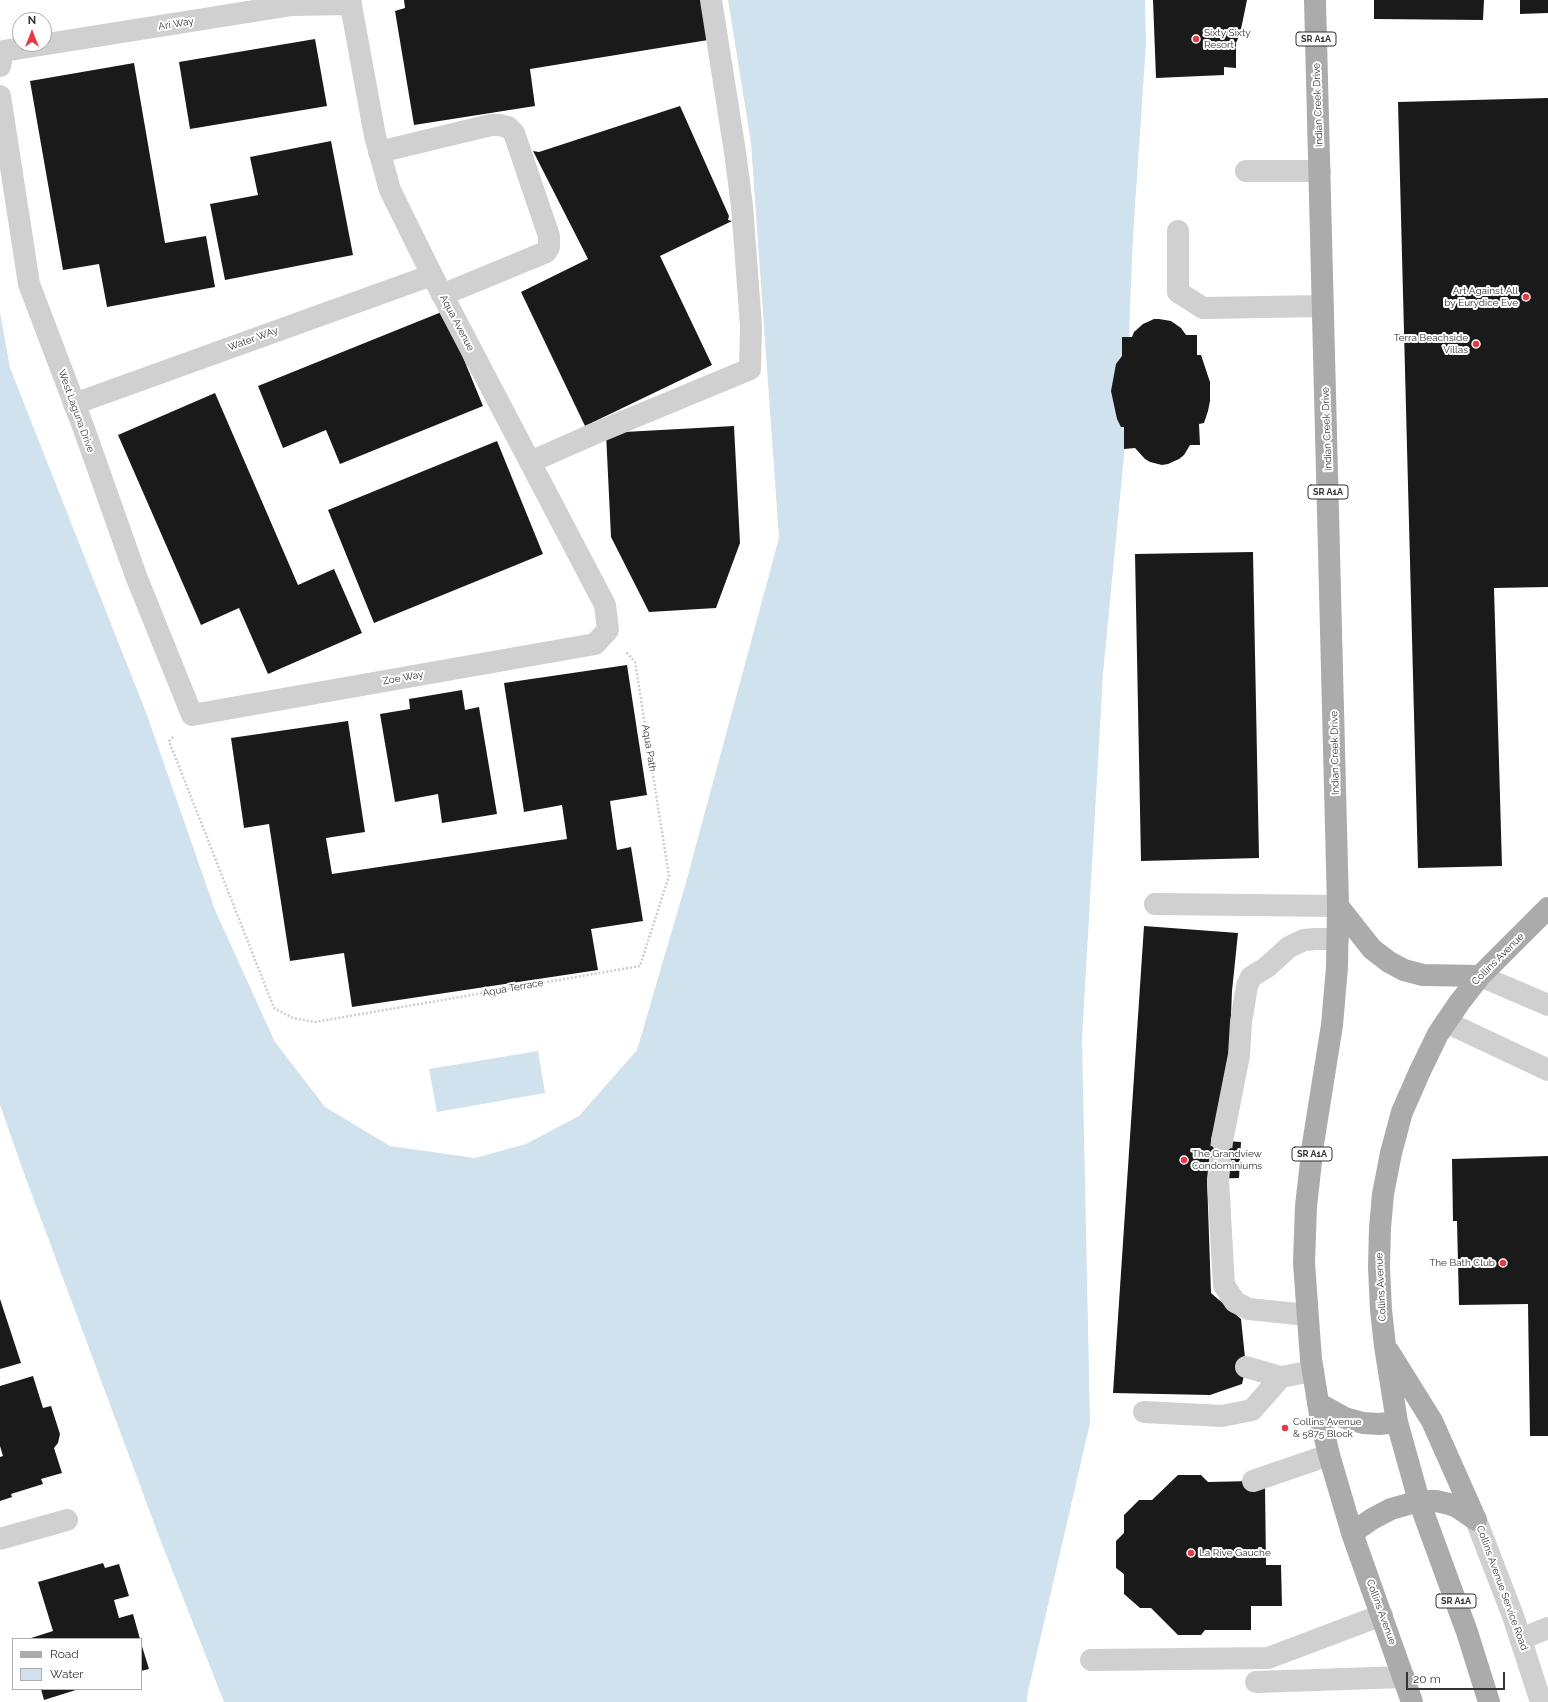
<!DOCTYPE html>
<style>
body{margin:0}
#map{position:relative;width:1548px;height:1702px;overflow:hidden;background:#fff;font-family:Raleway,sans-serif}
canvas{display:block}
.legend{position:absolute;left:12px;top:1638px;width:130px;height:52px;box-sizing:border-box;background:#fff;border:1px solid #adadad;margin:0;padding:5px 7px;list-style:none;font-size:12px;color:#333}
.legend li{display:flex;align-items:center;gap:8px;height:20px}
.legend b{width:20px;border:1px solid #adadad}
.north{position:absolute;left:12px;top:12px;width:40px;height:40px;box-sizing:border-box;background:#fff;border:1px solid #adadad;border-radius:50%;rotate:0deg;font-size:11px;font-weight:700;line-height:16px;text-align:center;color:#333}
.north::after{content:'';display:block;margin:auto;width:14px;height:18px;background:#e63946;clip-path:polygon(50% 0,100% 100%,50% 72%,0 100%)}
.scale{position:absolute;left:1406px;top:1672px;width:99px;height:18px;box-sizing:border-box;border:2px solid #333;border-top:0;padding-left:5px;font-size:12px;line-height:14px;white-space:nowrap;color:#333;-webkit-text-stroke:3px #fff;paint-order:stroke}
</style>
<div id="map">
<canvas width="1548" height="1702"></canvas>
<ul class="legend">
<li><b style="height:5px;background:#ababab"></b>Road</li>
<li><b style="height:11px;background:#cfe2ee"></b>Water</li>
</ul>
<div class="north">N</div>
<div class="scale">20 m</div>
</div>
<script>
const context = document.querySelector('canvas').getContext('2d');
context.lineJoin = 'round';
function fill(path, color) { context.fillStyle = color; context.fill(path, 'evenodd'); }
const shape = rows => new Path2D(rows.map(r => 'M' + r).join(''));
function trace(path, color, width, dash) { context.strokeStyle = color; context.lineWidth = width; context.lineCap = dash ? 'butt' : 'round'; context.setLineDash(dash || []); context.stroke(path); }
function write(font, color, halo, rows, align = 'center') {
  context.font = font + ' Raleway,sans-serif'; context.lineWidth = 4; context.setLineDash([]); context.textBaseline = 'middle'; context.strokeStyle = halo; context.fillStyle = color; for (const [text, x, y, turn = 0] of rows) {
    context.save(); context.translate(x, y); context.rotate((+turn || 0) * Math.PI / 180); context.textAlign = isNaN(turn) ? turn : align; if (halo) context.strokeText(text, 0, 0); context.fillText(text, 0, 0); context.restore();
  }
}
fill(shape([
 [728,0,1145,0,1146,44,1133,235,1124,456,1103,673,1082,1039,1090,1423,1027,1696,1027,1702,224,1702,160,1539,25,1176,0,1105,0,312,10,368,147,715,215,910,275,1042,325,1107,390,1146,475,1158,526,1144,579,1116,637,1050,685,886,779,538,751,143],
 [538,1051,545,1093,437,1112,429,1069]
]), '#cfe2ee');
fill(shape([
 [404,0,701,0,708,40,530,69,535,106,414,125,395,11,405,8],
 [1153,0,1247,0,1240,34,1236,43,1236,68,1224,67,1224,75,1156,78],
 [1374,0,1484,0,1483,20,1374,19],
 [1520,0,1548,0,1548,13,1520,14],
 [315,39,327,106,190,129,179,62],
 [134,63,165,243,206,236,215,287,107,307,99,264,63,270,30,81],
 [1548,98,1548,587,1494,588,1502,866,1418,868,1398,102],
 [680,106,729,216,728,220,732,221,660,256,712,365,585,426,521,292,588,259,533,151,539,152],
 [331,141,353,255,225,280,210,204,258,195,250,157],
 [444,311,483,406,340,464,326,430,283,448,258,386],
 [1154,319,1159,319,1171,321,1181,328,1186,335,1197,335,1197,355,1201,355,1210,382,1210,401,1208,411,1204,423,1199,424,1200,445,1190,445,1184,455,1179,459,1168,464,1162,465,1150,462,1145,459,1135,448,1124,449,1124,427,1121,427,1117,419,1111,391,1116,364,1122,356,1122,337,1132,337,1134,332,1143,324],
 [215,393,298,585,334,569,362,633,268,674,239,608,201,625,118,435],
 [734,426,740,543,716,608,649,612,611,537,606,433],
 [497,441,543,554,374,623,328,510],
 [1253,552,1259,858,1141,861,1135,554],
 [627,665,647,795,610,801,617,850,631,847,643,921,591,929,598,970,352,1007,344,953,290,961,269,824,244,828,231,738,348,721,365,832,326,838,332,874,567,839,562,805,524,812,504,683],
 [462,690,465,710,479,707,497,814,442,823,438,794,395,802,380,714,410,709,409,699],
 [1144,926,1238,933,1232,991,1229,1064,1211,1140,1241,1142,1239,1178,1207,1179,1211,1293,1241,1319,1246,1367,1242,1384,1210,1395,1113,1393],
 [1548,1156,1548,1436,1530,1436,1528,1304,1459,1305,1457,1221,1453,1221,1452,1159],
 [0,1299,21,1363,0,1369],
 [33,1376,43,1408,51,1406,60,1434,58,1443,54,1448,62,1473,41,1479,43,1484,11,1494,12,1497,0,1501,0,1457,3,1456,0,1446,0,1386],
 [1178,1475,1201,1475,1208,1482,1253,1481,1265,1487,1266,1565,1281,1565,1282,1606,1251,1606,1251,1630,1205,1630,1201,1635,1178,1635,1151,1608,1140,1608,1124,1594,1124,1574,1116,1568,1116,1541,1124,1533,1124,1515,1139,1500,1152,1500],
 [103,1563,105,1568,119,1564,129,1596,114,1600,119,1618,133,1614,140,1639,28,1639,53,1631,38,1582],
 [141,1643,149,1669,141,1671],
 [41,1689,79,1689,44,1700]
]), '#1a1a1a');
trace(shape([
 [1218,1180,1222,1141]
]), '#d6d6d6', 22, [22, 11]);
trace(shape([
 [173,737,169,741,274,1008,293,1018,315,1022,640,966,669,876,635,662,626,652]
]), '#cdcdcd', 2.5, [2, 2]);
trace(shape([
 [0,66,3,51,292,5,351,4],
 [0,96,29,284,84,429,136,576,192,715,595,644,608,630,605,605,432,275,390,190,375,136,350,0],
 [379,152,491,125,499,125,508,127,514,133,549,236,549,247,546,252,442,295],
 [1246,171,1320,171],
 [1178,231,1178,292,1203,308,1323,306],
 [74,404,432,275],
 [530,462,596,433,750,369,751,326,742,206,735,152,711,0],
 [1155,904,1338,906],
 [1480,976,1548,1005],
 [1446,1022,1548,1070],
 [1222,1141,1239,1055,1241,1022,1247,986,1251,977,1267,967,1289,947,1304,940,1315,939,1338,939],
 [1218,1180,1224,1285,1235,1302,1249,1309,1307,1315],
 [1246,1367,1281,1377,1313,1371],
 [1144,1412,1222,1416,1252,1410,1281,1377],
 [1253,1481,1329,1455],
 [1476,1520,1513,1616,1541,1702],
 [0,1539,67,1520],
 [1521,1639,1548,1628],
 [1091,1660,1268,1658,1382,1615],
 [1256,1682,1404,1677]
]), '#d0d0d0', 22);
trace(shape([
 [1315,0,1338,906,1337,967,1332,1025,1313,1144,1306,1206,1304,1263,1311,1359,1321,1421,1329,1455,1352,1533,1412,1702],
 [1338,906,1372,949,1389,962,1404,970,1423,975,1480,976],
 [1389,1352,1432,1421,1476,1520],
 [1318,1403,1345,1418,1363,1423,1379,1424,1397,1422],
 [1352,1533,1372,1519,1391,1509,1419,1501,1436,1501,1449,1504,1457,1507,1476,1520],
 [1489,1702,1467,1632,1419,1501,1397,1422,1385,1346,1381,1310,1379,1267,1380,1228,1383,1194,1391,1153,1402,1112,1420,1071,1438,1034,1459,1003,1480,976,1548,908]
]), '#ababab', 22);
for (const [x, y, r, color] of [
 [1196,39,4,"#e63946"],
 [1526,297,4,"#e63946"],
 [1476,344,4,"#e63946"],
 [1184,1160,4,"#e63946"],
 [1503,1263,4,"#e63946"],
 [1285,1428,4,"#e63946"],
 [1191,1553,4,"#e63946"]
]) { const dot = new Path2D(); dot.arc(x, y, r, 0, 2 * Math.PI); context.fillStyle = color; context.fill(dot); trace(dot, '#fff', 1.5); }
for (const [x, y, w] of [
 [1316,39,40],
 [1328,492,40],
 [1312,1154,40],
 [1456,1601,40]
]) { const box = new Path2D(); box.roundRect(x - w / 2, y - 7, w, 14, 3); context.fillStyle = '#fff'; context.fill(box); trace(box, '#333', 1); }
write('bold 9px', '#333', null, [
 ["SR A1A",1316,39],
 ["SR A1A",1328,492],
 ["SR A1A",1312,1154],
 ["SR A1A",1456,1601]
]);
write('10px', '#333', '#fff', [
 ["Ari Way",176,24,-9],
 ["Indian Creek Drive",1318,105,-92],
 ["Aqua Avenue",457,323,62],
 ["Water WAy",253,339,-20],
 ["West Laguna Drive",76,411,70],
 ["Indian Creek Drive",1327,429,-92],
 ["Zoe Way",403,678,-10],
 ["Aqua Path",649,748,81],
 ["Indian Creek Drive",1335,753,-91],
 ["Collins Avenue",1498,959,-45],
 ["Aqua Terrace",513,988,-10],
 ["Collins Avenue",1381,1287,-93],
 ["Collins Avenue Service Road",1502,1588,70],
 ["Collins Avenue",1381,1612,70]
]);
write('10px', '#333', '#fff', [
 ["Sixty Sixty",1204,33],
 ["Resort",1204,45],
 ["Art Against All",1518,291,"right"],
 ["by Eurydice Eve",1518,303,"right"],
 ["Terra Beachside",1468,338,"right"],
 ["Villas",1468,350,"right"],
 ["The Grandview",1192,1154],
 ["Condominiums",1192,1166],
 ["The Bath Club",1495,1263,"right"],
 ["Collins Avenue",1293,1422],
 ["& 5875 Block",1293,1434],
 ["La Rive Gauche",1199,1553]
], 'left');
</script>
